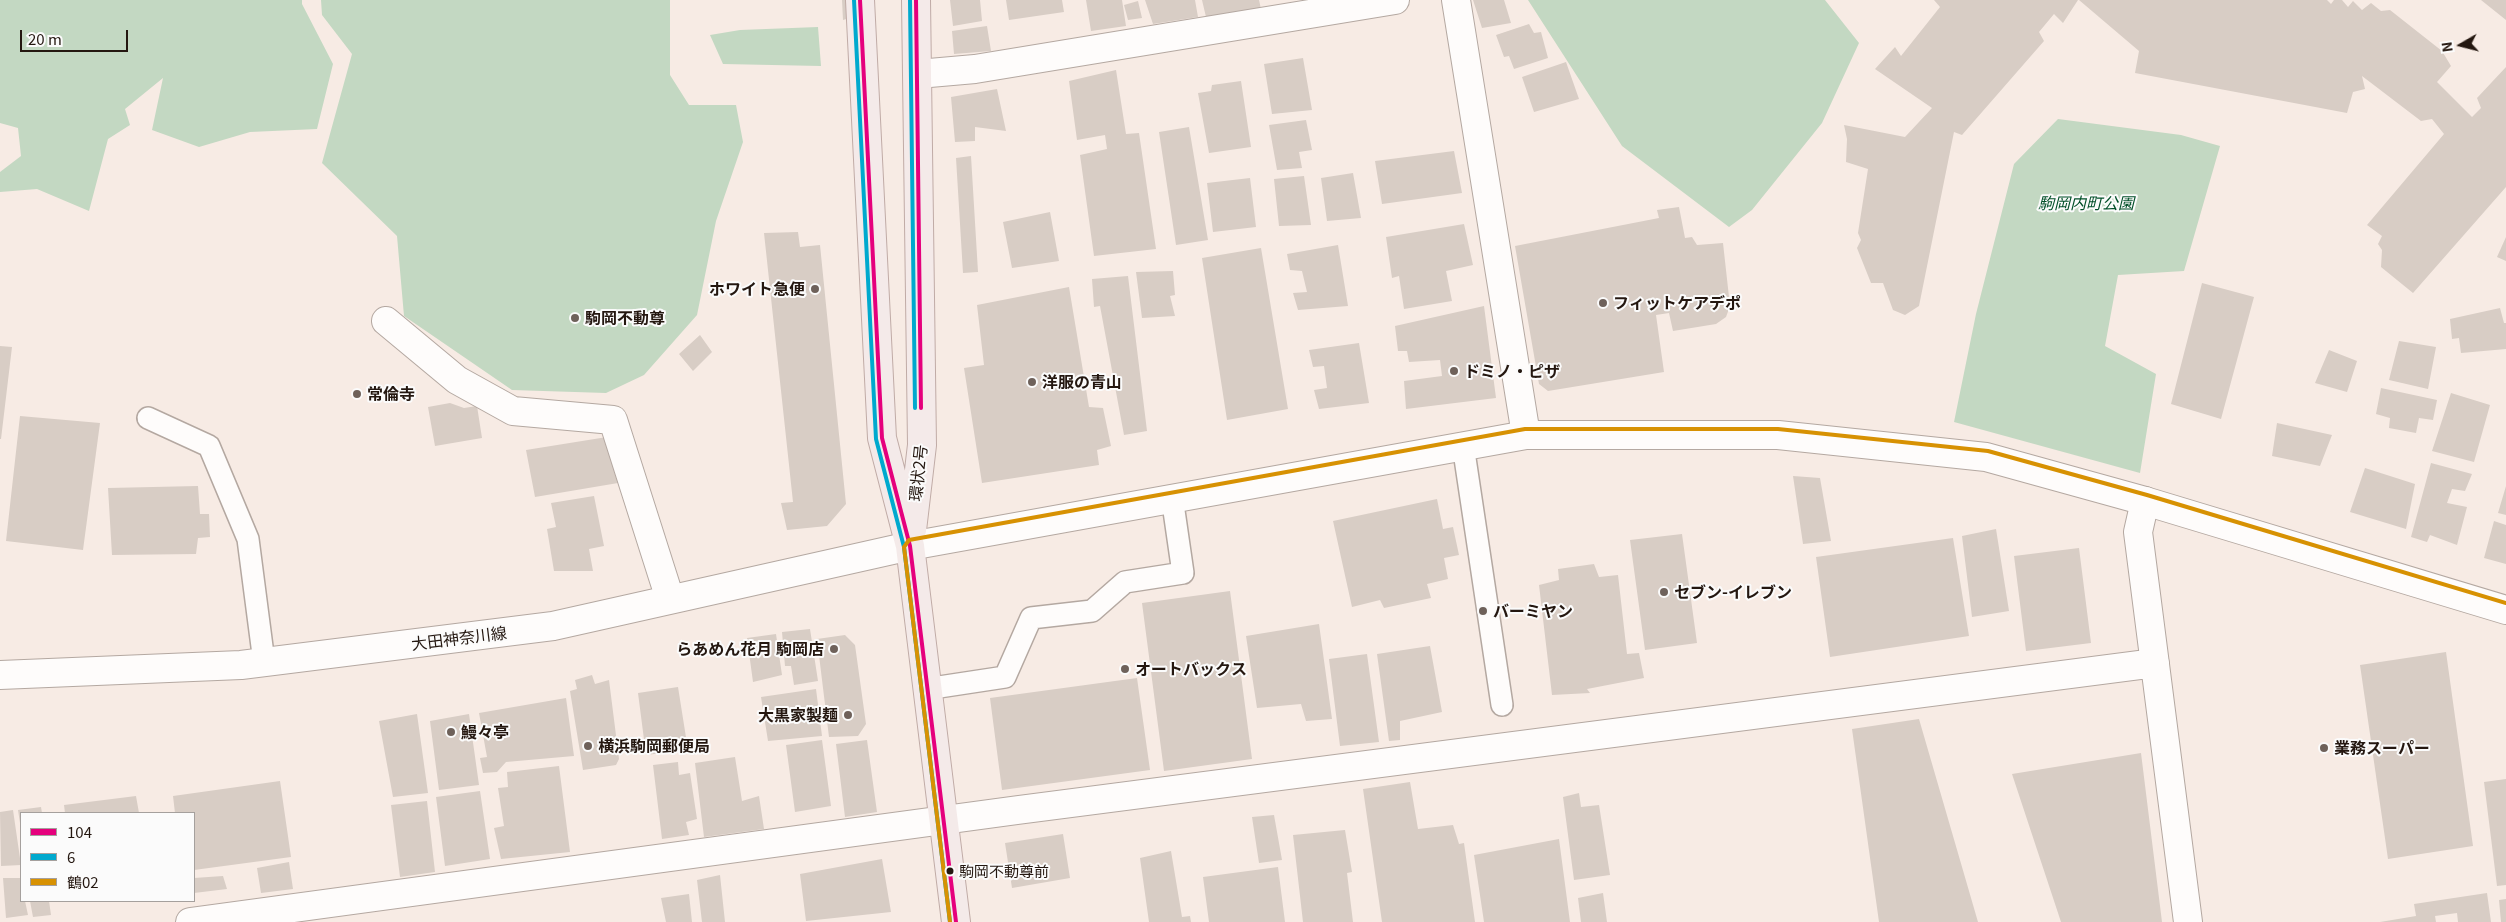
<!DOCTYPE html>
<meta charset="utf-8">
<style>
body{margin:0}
#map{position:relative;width:2506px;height:922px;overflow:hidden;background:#f7ebe4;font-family:Georgia,"Noto Sans JP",serif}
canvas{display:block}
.legend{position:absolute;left:20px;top:812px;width:175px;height:90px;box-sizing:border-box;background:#fbfbfb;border:1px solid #a5a09d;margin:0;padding:6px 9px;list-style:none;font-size:15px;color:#241710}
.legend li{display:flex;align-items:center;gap:10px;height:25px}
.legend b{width:25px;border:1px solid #a5a09d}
.north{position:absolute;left:2436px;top:20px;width:50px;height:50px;-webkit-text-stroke:4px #fbfbfb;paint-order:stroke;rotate:262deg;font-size:14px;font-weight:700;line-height:20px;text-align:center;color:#241710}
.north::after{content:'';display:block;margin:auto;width:18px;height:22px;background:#241710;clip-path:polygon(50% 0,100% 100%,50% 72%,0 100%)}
.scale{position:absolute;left:20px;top:30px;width:108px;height:22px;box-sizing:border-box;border:2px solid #241710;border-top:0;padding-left:6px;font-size:15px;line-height:18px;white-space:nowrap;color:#241710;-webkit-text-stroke:4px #fbfbfb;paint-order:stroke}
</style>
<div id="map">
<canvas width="2506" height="922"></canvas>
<ul class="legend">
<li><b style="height:6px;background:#e5007d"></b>104</li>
<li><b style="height:6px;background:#00a9ce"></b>6</li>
<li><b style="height:6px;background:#d79102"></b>鶴02</li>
</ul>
<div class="north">N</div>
<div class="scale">20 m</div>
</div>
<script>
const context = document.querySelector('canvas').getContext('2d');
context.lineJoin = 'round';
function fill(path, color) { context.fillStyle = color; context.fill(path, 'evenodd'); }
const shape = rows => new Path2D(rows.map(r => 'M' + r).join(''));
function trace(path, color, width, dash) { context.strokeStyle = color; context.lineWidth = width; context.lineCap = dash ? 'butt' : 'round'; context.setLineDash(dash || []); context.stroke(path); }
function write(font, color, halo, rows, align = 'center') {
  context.font = font + ' Georgia,"Noto Sans JP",serif'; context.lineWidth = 4; context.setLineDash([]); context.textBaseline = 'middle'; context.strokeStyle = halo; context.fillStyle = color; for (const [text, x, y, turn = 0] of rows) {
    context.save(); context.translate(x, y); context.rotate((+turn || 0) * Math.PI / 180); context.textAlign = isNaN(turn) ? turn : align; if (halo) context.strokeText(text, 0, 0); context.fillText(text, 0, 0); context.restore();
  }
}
fill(shape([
 [0,0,302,0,302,4,333,64,317,129,250,132,199,147,152,130,163,78,125,109,130,125,108,139,89,211,37,189,0,192,0,172,21,156,18,128,0,123],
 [321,0,670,0,670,75,689,105,736,105,743,142,716,221,697,315,644,375,606,393,512,390,404,316,397,236,322,163,352,54,322,15],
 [1528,0,1825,0,1859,43,1822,123,1752,210,1729,227,1622,146],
 [818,27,821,66,723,64,710,35,740,30],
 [2058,119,2181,135,2220,146,2184,271,2118,275,2105,346,2156,374,2140,473,1954,422,1976,314,2014,164]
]), '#c3d8c2');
fill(shape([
 [842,0,852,0,853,17,843,20],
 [950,0,980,0,982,21,953,26],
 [1006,0,1062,0,1064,12,1009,20],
 [1086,0,1122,0,1126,26,1091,31],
 [1145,0,1195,0,1198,17,1153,24],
 [1202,0,1259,0,1261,9,1206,17],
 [1473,0,1504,0,1511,23,1482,28],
 [1934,0,2078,0,2063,23,2054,14,2039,32,2044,41,1962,135,1954,132,1919,306,1905,315,1893,310,1883,283,1871,283,1857,248,1861,240,1858,233,1868,169,1846,162,1847,139,1844,125,1905,137,1932,108,1875,69,1895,47,1901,56,1940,7],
 [2079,0,2327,0,2331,4,2334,0,2342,0,2348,7,2353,1,2362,10,2371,3,2381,11,2390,10,2442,51,2451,66,2437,82,2472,117,2481,108,2477,98,2506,67,2506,187,2413,293,2381,267,2382,250,2378,244,2382,236,2367,225,2444,134,2432,119,2421,121,2362,76,2365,89,2353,92,2347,113,2135,73,2139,51],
 [2481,0,2506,0,2506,20],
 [1138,1,1142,18,1128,20,1124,5],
 [1529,24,1534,33,1541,32,1548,58,1514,69,1509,56,1504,57,1496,35],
 [987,26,991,51,954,54,952,31],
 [1303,58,1312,110,1272,114,1264,64],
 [1566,62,1579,99,1534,112,1522,77],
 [1116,70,1126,134,1139,133,1156,249,1094,256,1080,155,1107,149,1105,135,1077,140,1069,81],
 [1241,81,1251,147,1209,153,1198,93,1211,91,1212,85],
 [997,89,1006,131,975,127,975,141,955,142,951,97],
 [1306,120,1312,150,1299,152,1302,168,1277,170,1269,125],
 [1189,127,1208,240,1176,245,1159,132],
 [1454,151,1462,193,1382,204,1375,161],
 [971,156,978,272,963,273,956,158],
 [1353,173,1361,218,1327,221,1321,178],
 [1304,176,1311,225,1279,226,1274,179],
 [1250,178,1256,227,1213,232,1207,183],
 [1679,207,1685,238,1692,237,1697,245,1723,243,1730,306,1726,317,1716,324,1673,331,1669,313,1656,315,1664,372,1548,391,1539,384,1515,246,1659,218,1657,210],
 [1050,212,1059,261,1012,268,1003,222],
 [1464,224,1473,265,1446,271,1452,301,1404,309,1399,276,1392,278,1386,237],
 [798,232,800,247,820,245,846,504,827,526,787,530,781,503,793,502,764,233],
 [2506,237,2506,261,2497,257],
 [1338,245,1348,306,1298,310,1293,293,1307,292,1302,271,1290,270,1287,254],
 [1261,248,1288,409,1227,420,1202,258],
 [1173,271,1175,295,1170,296,1175,316,1142,318,1136,272],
 [1128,276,1147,431,1124,435,1100,306,1094,307,1092,279],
 [2202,283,2254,297,2221,419,2171,404],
 [1069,287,1089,407,1103,408,1111,446,1097,450,1099,465,982,483,964,368,984,365,977,305],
 [1484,306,1496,398,1406,409,1404,381,1442,376,1440,360,1409,362,1407,351,1398,351,1395,326],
 [2500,308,2504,323,2506,323,2506,349,2461,353,2459,338,2452,339,2450,319],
 [700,335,712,352,693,371,679,354],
 [2399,341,2436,347,2428,389,2389,380],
 [1359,343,1369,403,1319,409,1314,390,1327,388,1324,366,1313,367,1309,350],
 [0,346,12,347,1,439,0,439],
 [2329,350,2357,361,2347,392,2315,383],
 [2381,388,2437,400,2433,420,2419,418,2416,433,2389,428,2390,418,2376,414],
 [2451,393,2490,405,2474,462,2432,451],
 [450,403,464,408,477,406,482,438,435,446,428,407],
 [20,416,100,423,83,550,6,541],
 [2277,423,2332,435,2320,466,2272,456],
 [607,437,624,482,535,497,526,450],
 [2431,463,2472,474,2465,491,2452,489,2447,503,2467,507,2457,545,2430,535,2427,542,2411,537],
 [2365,468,2415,484,2406,529,2350,512],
 [1793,476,1820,478,1831,541,1803,544],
 [198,486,200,514,209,514,210,537,198,538,196,554,112,555,108,488],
 [2506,486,2506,515,2498,513],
 [594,496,604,546,589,549,593,571,554,571,547,529,556,527,551,503],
 [1437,499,1443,529,1453,527,1459,555,1444,558,1448,579,1427,584,1431,598,1384,608,1380,600,1352,607,1333,521],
 [2494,521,2506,525,2506,564,2484,558],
 [1996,529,2009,611,1972,617,1962,536],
 [1682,534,1697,643,1645,650,1630,540],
 [1953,538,1969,636,1830,657,1816,557],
 [2079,548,2091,643,2026,651,2014,556],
 [1594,564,1599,577,1618,575,1627,654,1639,653,1644,678,1587,689,1590,693,1552,695,1539,585,1559,580,1558,569],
 [1230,591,1252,759,1164,771,1142,603],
 [1319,624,1332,719,1306,721,1301,704,1257,708,1246,636],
 [810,629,818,681,794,685,791,666,785,666,782,632],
 [776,634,782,675,753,682,747,638],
 [845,635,855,645,866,724,858,736,829,737,817,639],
 [1430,646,1442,712,1400,721,1400,740,1389,741,1377,654],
 [2446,652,2473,846,2388,859,2360,665],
 [1367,654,1379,742,1340,746,1329,659],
 [592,675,595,684,609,680,619,759,616,765,583,770,570,691,577,689,575,680],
 [1137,678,1150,770,1002,790,990,698],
 [678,687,688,750,646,755,638,693],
 [816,689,822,736,768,741,761,697],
 [566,698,574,756,506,762,497,772,483,773,480,758,487,757,479,713],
 [417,714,428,793,393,797,379,721],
 [469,714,479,785,439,790,430,721],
 [1919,719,1978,922,1879,922,1852,729],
 [822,740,831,806,795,812,786,745],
 [867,740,877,812,845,817,836,744],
 [2141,753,2162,922,2061,922,2012,774],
 [735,757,742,801,759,796,764,829,704,837,695,763],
 [678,762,679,775,690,773,697,819,686,822,689,835,662,839,653,765],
 [559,766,570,852,501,859,494,828,504,826,498,788,508,787,507,772],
 [2506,779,2506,885,2497,886,2484,782],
 [280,781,291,857,194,870,194,813,175,813,173,796],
 [1410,782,1418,829,1453,825,1459,844,1464,843,1475,922,1382,922,1363,789],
 [480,791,490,859,445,866,436,797],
 [1579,793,1581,807,1599,805,1610,875,1574,880,1563,797],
 [136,796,139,813,65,813,64,805],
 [427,801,435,872,400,877,391,805],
 [41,807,42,813,21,813,20,823,18,810],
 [13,810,21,865,1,866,0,812],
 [1274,815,1282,860,1259,863,1252,817],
 [1345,830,1352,872,1347,873,1353,922,1303,922,1293,835],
 [1063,834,1070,878,1012,888,1005,843],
 [1559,839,1570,922,1484,922,1474,855],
 [1171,851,1182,917,1190,916,1191,922,1149,922,1140,858],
 [882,859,891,912,806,921,800,874],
 [289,862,293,889,261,893,257,868],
 [1278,867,1285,922,1209,922,1203,877],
 [720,875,725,922,702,922,697,880],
 [223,876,227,889,194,893,194,878],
 [3,878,21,878,21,901,25,901,28,915,6,918],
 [1603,893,1607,922,1581,922,1578,898],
 [2487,893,2491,922,2458,922,2457,913,2435,916,2436,922,2380,922,2416,916,2414,904],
 [689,894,692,922,666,922,661,898],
 [2506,899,2506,922,2501,922,2499,900],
 [30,901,49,901,51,915,33,917]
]), '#d8cdc5');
const service = shape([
 [148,418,209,446,248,539,264,662],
 [1463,445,1502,705],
 [926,689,1005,677,1031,618,1092,611,1125,582,1183,573,1172,497]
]);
const minor = shape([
 [1456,0,1526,435],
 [918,74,975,69,1395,0],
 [386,321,457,380,513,411,613,420,670,599],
 [2145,501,2138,532,2188,922],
 [190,922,1018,810,2155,663]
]);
const secondary = shape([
 [0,675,241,665,553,626,910,546,1526,435,1778,435,1986,457,2145,501,2506,610]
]);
const primary = shape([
 [860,0,882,438,910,546,956,922],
 [912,530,922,445,916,0]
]);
trace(service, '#b4a8a1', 24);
trace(minor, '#b4a8a1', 30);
trace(secondary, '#b4a8a1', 30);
trace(primary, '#c0aba6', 30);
trace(service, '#fefcfb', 21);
trace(minor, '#fefcfb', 28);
trace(secondary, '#fefcfb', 28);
trace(primary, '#f4eae9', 28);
trace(shape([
 [860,0,882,438,910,546,956,922],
 [916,0,921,408]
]), '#e5007d', 4);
trace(shape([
 [854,0,876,439,904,547,950,922],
 [910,0,915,408]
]), '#00a9ce', 4);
trace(shape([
 [950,922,904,547,909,540,1525,429,1778,429,1988,451,2147,495,2506,603]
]), '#d79102', 4);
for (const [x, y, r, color] of [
 [815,289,5,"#6e615a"],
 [1603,303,5,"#6e615a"],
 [575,318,5,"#6e615a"],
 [1454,371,5,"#6e615a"],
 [1032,382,5,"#6e615a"],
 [357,394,5,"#6e615a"],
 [1664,592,5,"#6e615a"],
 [1483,611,5,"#6e615a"],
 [834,649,5,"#6e615a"],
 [1125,669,5,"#6e615a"],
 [848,715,5,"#6e615a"],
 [451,732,5,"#6e615a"],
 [588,746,5,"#6e615a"],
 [2324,748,5,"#6e615a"],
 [950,871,4.5,"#241710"]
]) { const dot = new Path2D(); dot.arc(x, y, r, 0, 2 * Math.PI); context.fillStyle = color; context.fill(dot); trace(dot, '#fbfbfb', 2); }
write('15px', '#241710', '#fbfbfb', [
 ["駒岡不動尊前",959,871]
], 'left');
write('italic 16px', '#014f28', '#fbfbfb', [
 ["駒岡内町公園",2086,203]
]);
write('bold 16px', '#241710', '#fbfbfb', [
 ["ホワイト急便",805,289,"right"],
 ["フィットケアデポ",1613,303],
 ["駒岡不動尊",585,318],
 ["ドミノ・ピザ",1464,371],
 ["洋服の青山",1042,382],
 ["常倫寺",367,394],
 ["セブン-イレブン",1674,592],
 ["バーミヤン",1493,611],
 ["らあめん花月 駒岡店",824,649,"right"],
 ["オートバックス",1135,669],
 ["大黒家製麺",838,715,"right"],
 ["鰻々亭",461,732],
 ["横浜駒岡郵便局",598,746],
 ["業務スーパー",2334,748]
], 'left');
write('16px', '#241710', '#fbfbfb', [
 ["環状2号",918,473,-84],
 ["大田神奈川線",459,638,-7]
]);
</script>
